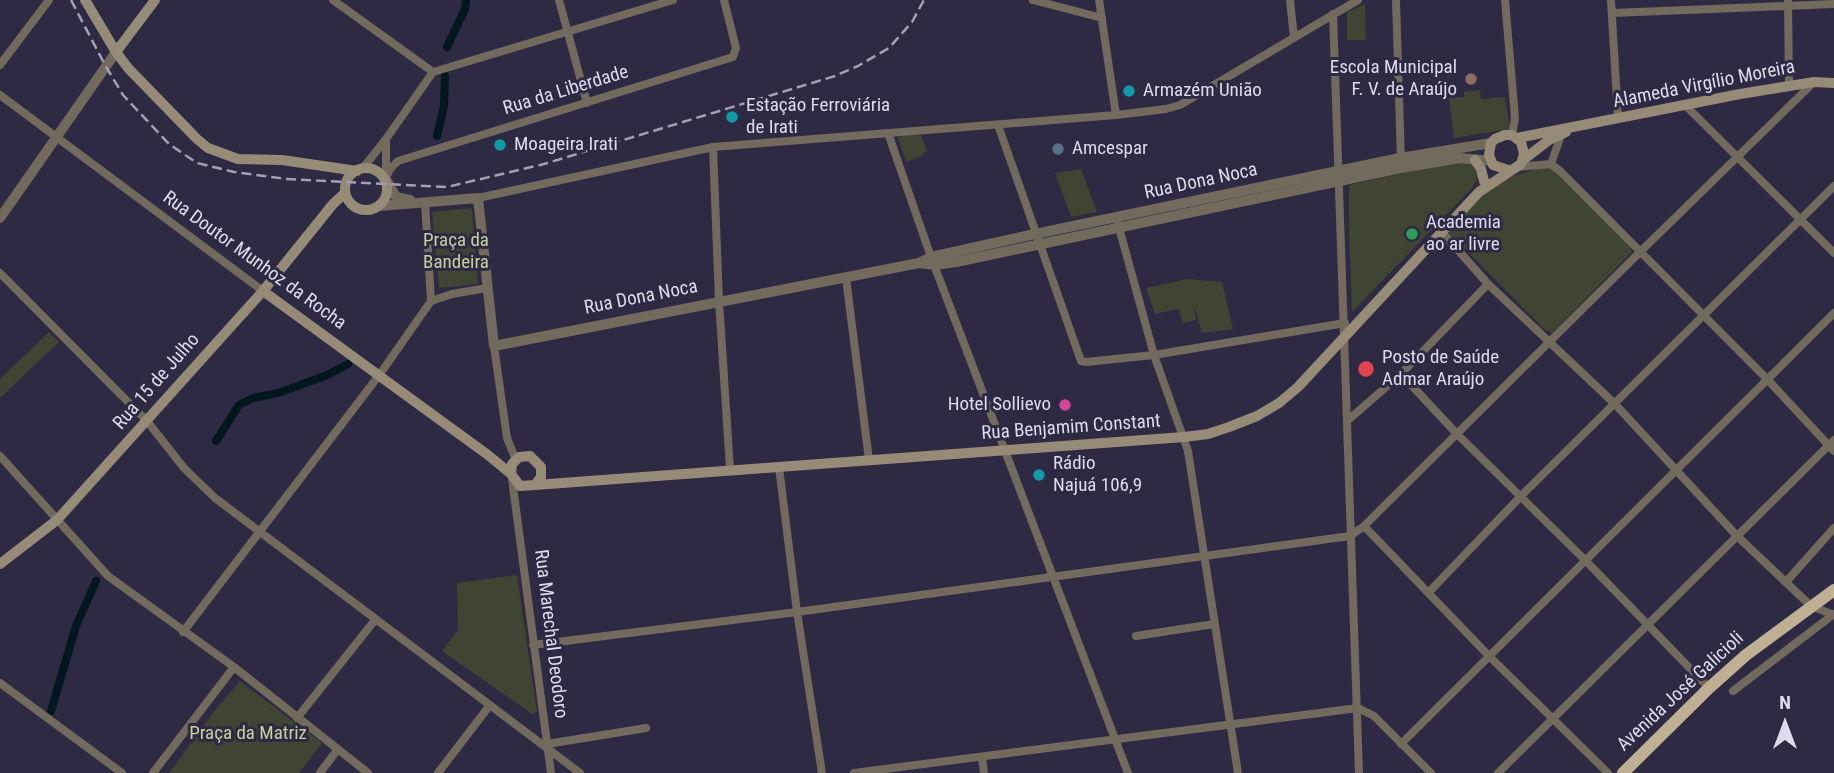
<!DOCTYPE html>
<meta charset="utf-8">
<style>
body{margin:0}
#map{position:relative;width:1834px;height:773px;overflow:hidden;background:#2f2a44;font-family:"Roboto Condensed",sans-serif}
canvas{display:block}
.north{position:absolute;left:1750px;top:689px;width:70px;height:70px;-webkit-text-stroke:5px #2f2a44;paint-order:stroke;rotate:0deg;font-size:19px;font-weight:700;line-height:28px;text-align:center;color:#dedbed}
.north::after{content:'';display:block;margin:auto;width:24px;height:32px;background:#dedbed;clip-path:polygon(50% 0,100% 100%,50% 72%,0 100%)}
</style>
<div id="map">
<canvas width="1834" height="773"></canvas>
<div class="north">N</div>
</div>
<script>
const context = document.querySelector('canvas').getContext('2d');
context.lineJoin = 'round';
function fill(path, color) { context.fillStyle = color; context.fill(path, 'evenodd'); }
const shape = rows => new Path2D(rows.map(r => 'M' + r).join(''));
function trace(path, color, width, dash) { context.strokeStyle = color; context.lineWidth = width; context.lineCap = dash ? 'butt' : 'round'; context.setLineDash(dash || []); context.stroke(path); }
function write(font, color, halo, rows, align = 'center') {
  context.font = font + ' "Roboto Condensed",sans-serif'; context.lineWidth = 6; context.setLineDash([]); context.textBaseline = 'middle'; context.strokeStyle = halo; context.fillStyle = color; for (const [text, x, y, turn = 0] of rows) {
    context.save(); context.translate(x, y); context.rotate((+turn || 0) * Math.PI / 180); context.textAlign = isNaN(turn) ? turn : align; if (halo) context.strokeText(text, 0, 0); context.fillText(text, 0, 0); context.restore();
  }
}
fill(shape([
 [1365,4,1366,40,1347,40,1347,12],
 [1480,90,1481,99,1505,97,1510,129,1454,138,1449,98,1464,97,1464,92],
 [921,135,927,151,923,153,924,155,906,162,898,138,901,136],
 [1462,160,1475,165,1478,177,1472,188,1352,312,1349,232,1349,185],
 [1546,166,1553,168,1568,182,1630,247,1632,252,1552,333,1545,330,1446,230,1491,188,1514,176],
 [1081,169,1097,212,1071,217,1055,173],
 [472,208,478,284,439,288,432,212],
 [1188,279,1222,282,1233,329,1202,333,1194,306,1196,320,1182,323,1179,309,1155,314,1146,288],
 [49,332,59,342,0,398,0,379],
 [517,575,537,712,532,714,442,651,458,630,457,583],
 [240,681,322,743,299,773,169,773,216,709]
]), '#404432');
trace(shape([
 [447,47,465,9,466,0],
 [437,136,444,106,445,76],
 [216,441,239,405,253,398,278,393,325,376,348,364],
 [51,711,76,626,96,581]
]), '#01161d', 8);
trace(shape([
 [333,0,433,72],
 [559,0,587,103],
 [1033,0,1102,18],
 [1099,0,1116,115],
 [1290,0,1294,38],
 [1396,0,1401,161],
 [1505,0,1515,118,1512,135],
 [1611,0,1618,118],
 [1788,0,1789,86],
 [1612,13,1834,4],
 [1333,14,1359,773],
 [0,65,49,0],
 [433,72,673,0],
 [0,95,263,291],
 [1685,105,1834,253],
 [998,125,1081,361,1086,362,1154,355,1345,323],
 [888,133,931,257,1128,773],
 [713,147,719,301,730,469],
 [1551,164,1561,135],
 [1517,167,1551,164,1560,171,1767,379,1834,451],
 [363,168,386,139,433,72],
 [386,175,386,139],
 [386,178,390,169,398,161,733,57,736,48,724,0],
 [478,198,713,147,1116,115,1166,109,1180,105,1358,0],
 [425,202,431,301],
 [1118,224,1154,355,1188,451,1238,773],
 [1441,231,1488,284,1615,404,1737,536,1811,606,1834,615],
 [0,273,147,421,184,468,215,498,580,773],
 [846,278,869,460],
 [494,346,507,438,516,460],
 [1401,374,1457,434,1586,561,1709,688],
 [1347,421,1401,374,1488,284],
 [0,456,108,576,234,667,368,773],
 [779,467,797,612,822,773],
 [512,479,551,773],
 [1364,526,1639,253,1814,82],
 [1786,582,1834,528],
 [1429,592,1521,496,1834,186],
 [183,632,380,374,431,301,452,294,487,288],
 [1136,636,1214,624],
 [533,645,797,612,1350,536,1364,526,1489,656,1608,773],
 [0,683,122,773],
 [1733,691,1834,614],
 [297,718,375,620],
 [547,744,646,728],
 [1401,744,1834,313],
 [982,758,984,773],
 [153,773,234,667],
 [320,773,338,749],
 [438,773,490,705],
 [854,773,1358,708,1374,716,1431,773],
 [1498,773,1834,440]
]), '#716a5d', 8);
trace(shape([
 [387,181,396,197,410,200],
 [380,206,478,198,494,346,919,263,931,257,1035,234,1400,158,1491,143],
 [0,218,116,52],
 [919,263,935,265,956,262,1401,168,1460,158,1491,161]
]), '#716a5d', 10);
trace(shape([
 [85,0,116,52,128,68,197,139,208,148,238,159,282,160,357,171],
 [116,52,155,0],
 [1517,138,1740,94,1814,82,1834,83],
 [1475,160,1481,169,1484,181],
 [1523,160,1549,140,1566,132],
 '345 189a21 21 0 1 1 42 0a21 21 0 1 1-42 0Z',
 [263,291,488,455,511,474,520,486,535,485,541,477,541,467,530,456,519,457,512,464,511,474],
 [535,485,1184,437,1208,434,1229,427,1257,416,1279,403,1298,387,1479,192,1521,164,1524,154,1521,142,1512,135,1505,135,1495,139,1491,143,1489,155,1493,165,1508,170],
 [0,564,57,520,263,291,333,204,345,193]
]), '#968b77', 10);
trace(shape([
 [1623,773,1709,688,1746,655,1834,590]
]), '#bfb093', 12);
trace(shape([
 [71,0,105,65,123,95,169,144,197,163,234,172,286,179,447,187,544,164,835,76,858,66,889,48,912,22,924,0]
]), '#a39fb4', 2.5, [10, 5]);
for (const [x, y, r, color] of [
 [1471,79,7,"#8d6e63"],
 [1129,91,7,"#0f9aa8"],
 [732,117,7,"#0f9aa8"],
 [500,145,7,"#0f9aa8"],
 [1058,149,7,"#5c6f8a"],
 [1412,234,7,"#2e9e5b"],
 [1366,369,9,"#e0444e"],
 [1065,405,7,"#d1479c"],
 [1039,475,7,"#0f9aa8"]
]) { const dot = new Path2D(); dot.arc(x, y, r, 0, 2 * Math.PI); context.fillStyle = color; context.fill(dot); trace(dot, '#2f2a44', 2.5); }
write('19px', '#dedbed', '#2f2a44', [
 ["Escola Municipal",1457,68,"right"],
 ["F. V. de Araújo",1457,90,"right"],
 ["Armazém União",1143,91],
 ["Estação Ferroviária",746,106],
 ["de Irati",746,128],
 ["Moageira Irati",514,145],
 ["Amcespar",1072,149],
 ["Academia",1426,223],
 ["ao ar livre",1426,245],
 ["Posto de Saúde",1382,358],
 ["Admar Araújo",1382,380],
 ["Hotel Sollievo",1051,405,"right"],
 ["Rádio",1053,464],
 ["Najuá 106,9",1053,486]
], 'left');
write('19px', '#dedbed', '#2f2a44', [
 ["Alameda Virgílio Moreira",1704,85,-11],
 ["Rua da Liberdade",566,91,-17],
 ["Rua Dona Noca",1201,182,-12],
 ["Rua Doutor Munhoz da Rocha",254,261,36],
 ["Rua Dona Noca",641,298,-11],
 ["Rua 15 de Julho",157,382,-49],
 ["Rua Benjamim Constant",1071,428,-4],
 ["Rua Marechal Deodoro",550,634,83],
 ["Avenida José Galicioli",1681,692,-43]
]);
write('19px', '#c7d09b', '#2f2a44', [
 ["Praça da",456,241],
 ["Bandeira",456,263],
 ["Praça da Matriz",248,734]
]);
</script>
